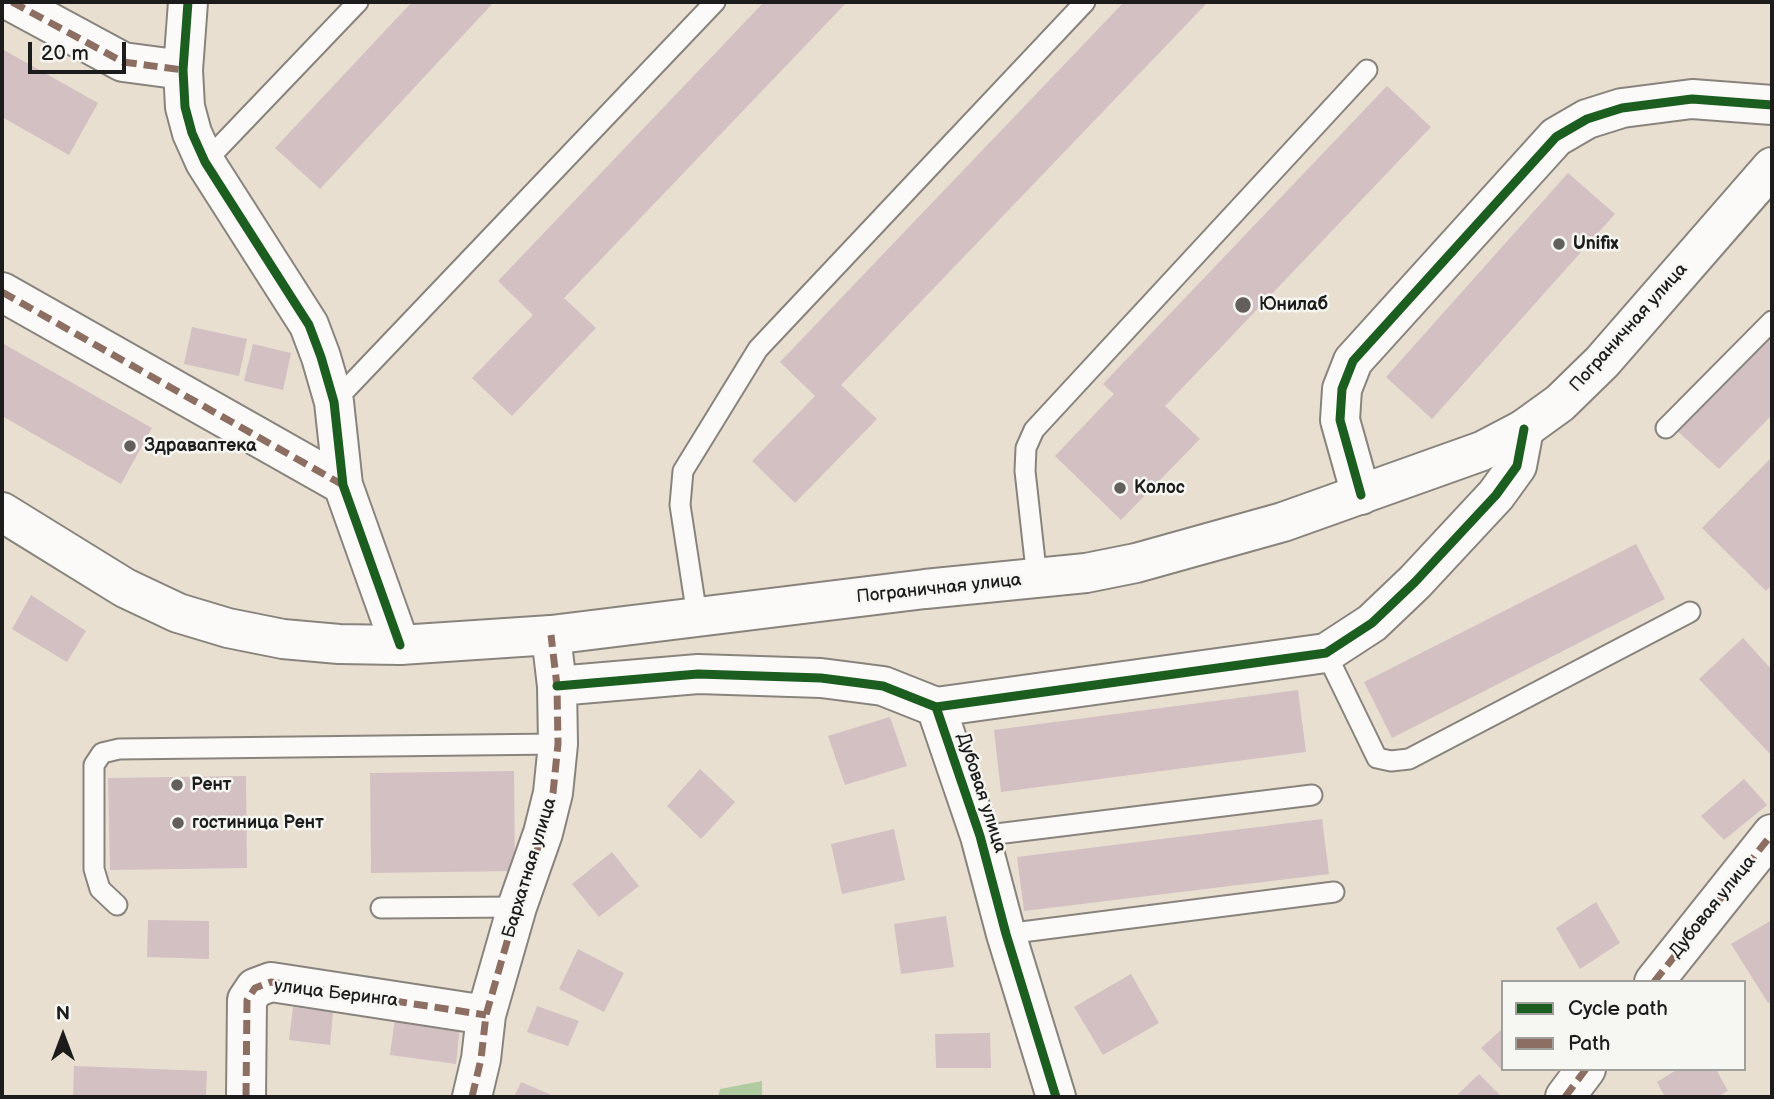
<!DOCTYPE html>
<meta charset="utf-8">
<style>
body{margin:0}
#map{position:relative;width:1774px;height:1099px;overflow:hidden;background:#e8dfd1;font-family:"Balsamiq Sans",sans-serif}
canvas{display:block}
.frame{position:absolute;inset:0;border:4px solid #1c1c1c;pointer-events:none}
.legend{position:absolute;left:1501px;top:980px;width:245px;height:91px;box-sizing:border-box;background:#f6f6f2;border:2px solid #9f9f9c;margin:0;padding:9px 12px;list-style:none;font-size:21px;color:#1c1c1c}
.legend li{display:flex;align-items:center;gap:14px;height:35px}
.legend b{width:35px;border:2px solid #9f9f9c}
.north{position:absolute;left:28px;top:1001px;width:70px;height:70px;-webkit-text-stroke:5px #f6f6f2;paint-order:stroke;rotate:0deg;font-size:19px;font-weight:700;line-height:28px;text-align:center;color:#1c1c1c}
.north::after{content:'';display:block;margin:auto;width:24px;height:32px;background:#1c1c1c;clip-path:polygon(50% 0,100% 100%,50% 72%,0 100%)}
.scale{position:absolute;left:28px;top:42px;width:98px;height:32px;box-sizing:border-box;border:4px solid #1c1c1c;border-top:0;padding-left:9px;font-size:21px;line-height:24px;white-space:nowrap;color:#1c1c1c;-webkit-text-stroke:5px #f6f6f2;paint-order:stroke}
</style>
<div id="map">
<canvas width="1774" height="1099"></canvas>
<div class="frame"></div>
<ul class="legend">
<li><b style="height:9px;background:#1b5e20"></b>Cycle path</li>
<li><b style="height:9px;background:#8d6e63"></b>Path</li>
</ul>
<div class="north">N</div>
<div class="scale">20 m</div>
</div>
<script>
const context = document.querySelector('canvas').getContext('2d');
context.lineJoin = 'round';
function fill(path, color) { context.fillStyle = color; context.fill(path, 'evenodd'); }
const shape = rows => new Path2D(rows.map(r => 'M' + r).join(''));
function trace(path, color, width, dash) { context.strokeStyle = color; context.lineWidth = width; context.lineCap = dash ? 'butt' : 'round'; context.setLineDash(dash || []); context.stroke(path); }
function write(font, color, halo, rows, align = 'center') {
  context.font = font + ' "Balsamiq Sans",sans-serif'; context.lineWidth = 5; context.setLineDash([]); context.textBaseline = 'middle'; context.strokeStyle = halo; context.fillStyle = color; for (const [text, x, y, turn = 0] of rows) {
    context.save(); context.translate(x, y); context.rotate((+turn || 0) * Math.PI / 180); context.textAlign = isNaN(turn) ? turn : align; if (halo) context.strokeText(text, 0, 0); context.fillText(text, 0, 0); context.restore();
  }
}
fill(shape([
 [762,1081,762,1097,718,1097,720,1089]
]), '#b1cba0');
fill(shape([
 [412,2,494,2,320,189,275,148],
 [764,2,847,2,564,298,596,328,512,416,472,378,533,315,498,281],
 [1124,2,1208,2,841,385,877,419,795,503,752,461,815,396,780,362],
 [2,49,98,103,69,155,2,117],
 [1387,86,1431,127,1165,406,1200,439,1121,520,1055,456,1114,394,1103,384],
 [1568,173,1615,214,1432,419,1386,377],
 [192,327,247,339,239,376,184,364],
 [1772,331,1772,415,1719,469,1674,428],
 [2,343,152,428,121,484,2,416],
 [253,344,291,353,283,390,244,381],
 [1772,457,1772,585,1766,591,1702,528],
 [1636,544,1665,599,1392,738,1364,682],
 [31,595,86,631,67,662,12,629],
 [1743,638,1772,670,1772,756,1699,679],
 [1298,690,1306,752,1001,792,994,730],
 [890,717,907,766,845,785,828,736],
 [700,769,735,802,701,839,667,806],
 [514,771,515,871,371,873,370,773],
 [246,776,247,868,110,870,108,778],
 [1744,779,1767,805,1724,840,1701,816],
 [1322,819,1329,874,1024,911,1017,857],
 [894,829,905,880,842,894,831,844],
 [612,852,639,886,599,917,572,884],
 [1596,902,1620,943,1580,969,1556,928],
 [946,916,954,967,901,974,894,924],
 [148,920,209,921,209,959,147,957],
 [1772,920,1772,1001,1768,1003,1731,944],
 [578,949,624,973,604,1012,559,989],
 [1131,974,1159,1023,1103,1055,1074,1007],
 [537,1006,579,1021,568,1046,527,1032],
 [293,1007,333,1012,330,1045,289,1040],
 [395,1018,460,1026,456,1064,390,1055],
 [1503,1028,1503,1071,1481,1048],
 [990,1033,991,1068,936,1068,935,1034],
 [74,1066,207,1071,206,1097,73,1097],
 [1678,1069,1716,1069,1728,1091,1717,1097,1665,1097,1657,1082],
 [1479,1074,1502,1097,1455,1097],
 [521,1082,556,1097,514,1097]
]), '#d3c0c2');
const service = shape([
 [205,162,358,2],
 [334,402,715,2],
 [1666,428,1772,321],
 [1037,579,1025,471,1026,448,1034,430,1367,70],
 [697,616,680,505,683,471,758,349,1085,2],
 [1326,653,1377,758,1391,761,1409,759,1690,612],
 [980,836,1312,795],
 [117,905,100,889,94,869,94,765,102,753,119,749,558,744],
 [381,908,517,907],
 [1006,934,1334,892]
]);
const minor = shape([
 [12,2,123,62,183,70],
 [188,2,183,70,185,107,192,133,205,162,309,325,321,357,334,402,343,485,400,645],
 [2,292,343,485],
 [1361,495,1340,420,1342,389,1353,361,1556,137,1587,119,1622,108,1692,99,1772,105],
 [557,686,698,674,821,678,883,686,936,707,980,836,1006,934,1056,1097],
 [936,707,1326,653,1372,623,1415,582,1496,495,1517,466,1524,429],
 [1654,982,1772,834],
 [246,1097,247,1000,255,988,271,982,486,1015],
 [472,1097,481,1059,486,1015,517,907,543,833,553,793,558,744,557,686,551,635],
 [1565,1097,1586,1069]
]);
const secondary = shape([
 [2,512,125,588,178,613,228,628,283,639,339,644,400,645,551,635,925,589,1086,573,1136,563,1283,522,1482,451,1524,429,1560,403,1602,362,1772,167]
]);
trace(service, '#88847d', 23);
trace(minor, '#88847d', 42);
trace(secondary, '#88847d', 42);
trace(service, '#fcfaf8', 19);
trace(minor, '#fcfaf8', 38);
trace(secondary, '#fcfaf8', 38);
trace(shape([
 [12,2,123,62,183,70],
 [2,292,343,485],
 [1654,982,1772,834],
 [246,1097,247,1000,255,988,271,982,486,1015],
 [472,1097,481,1059,486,1015,517,907,543,833,553,793,558,744,557,686,551,635],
 [1565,1097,1586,1069]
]), '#8d6e63', 7, [14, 7]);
trace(shape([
 [188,2,183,70,185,107,192,133,205,162,309,325,321,357,334,402,343,485,400,645],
 [1361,495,1340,420,1342,389,1353,361,1556,137,1587,119,1622,108,1692,99,1772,105],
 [557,686,698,674,821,678,883,686,936,707,980,836,1006,934,1056,1097],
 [936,707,1326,653,1372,623,1415,582,1496,495,1517,466,1524,429]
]), '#1b5e20', 9);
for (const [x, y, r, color] of [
 [1559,244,7,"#63605b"],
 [1243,305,9,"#63605b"],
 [130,446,7,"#63605b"],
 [1120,488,7,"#63605b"],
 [177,785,7,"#63605b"],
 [178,823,7,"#63605b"]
]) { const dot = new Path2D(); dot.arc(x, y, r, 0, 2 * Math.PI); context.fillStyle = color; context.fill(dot); trace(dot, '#f6f6f2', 2.5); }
write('bold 18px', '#1c1c1c', '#f6f6f2', [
 ["Unifix",1573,244],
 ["Юнилаб",1259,305],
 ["Здраваптека",144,446],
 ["Колос",1134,488],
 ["Рент",191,785],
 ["гостиница Рент",192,823]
], 'left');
write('18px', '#1c1c1c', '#f6f6f2', [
 ["Пограничная улица",1629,328,-48],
 ["Пограничная улица",939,589,-6],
 ["Дубовая улица",981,793,72],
 ["Бархатная улица",530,868,-73],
 ["Дубовая улица",1713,907,-51],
 ["улица Беринга",336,994,7]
]);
</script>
